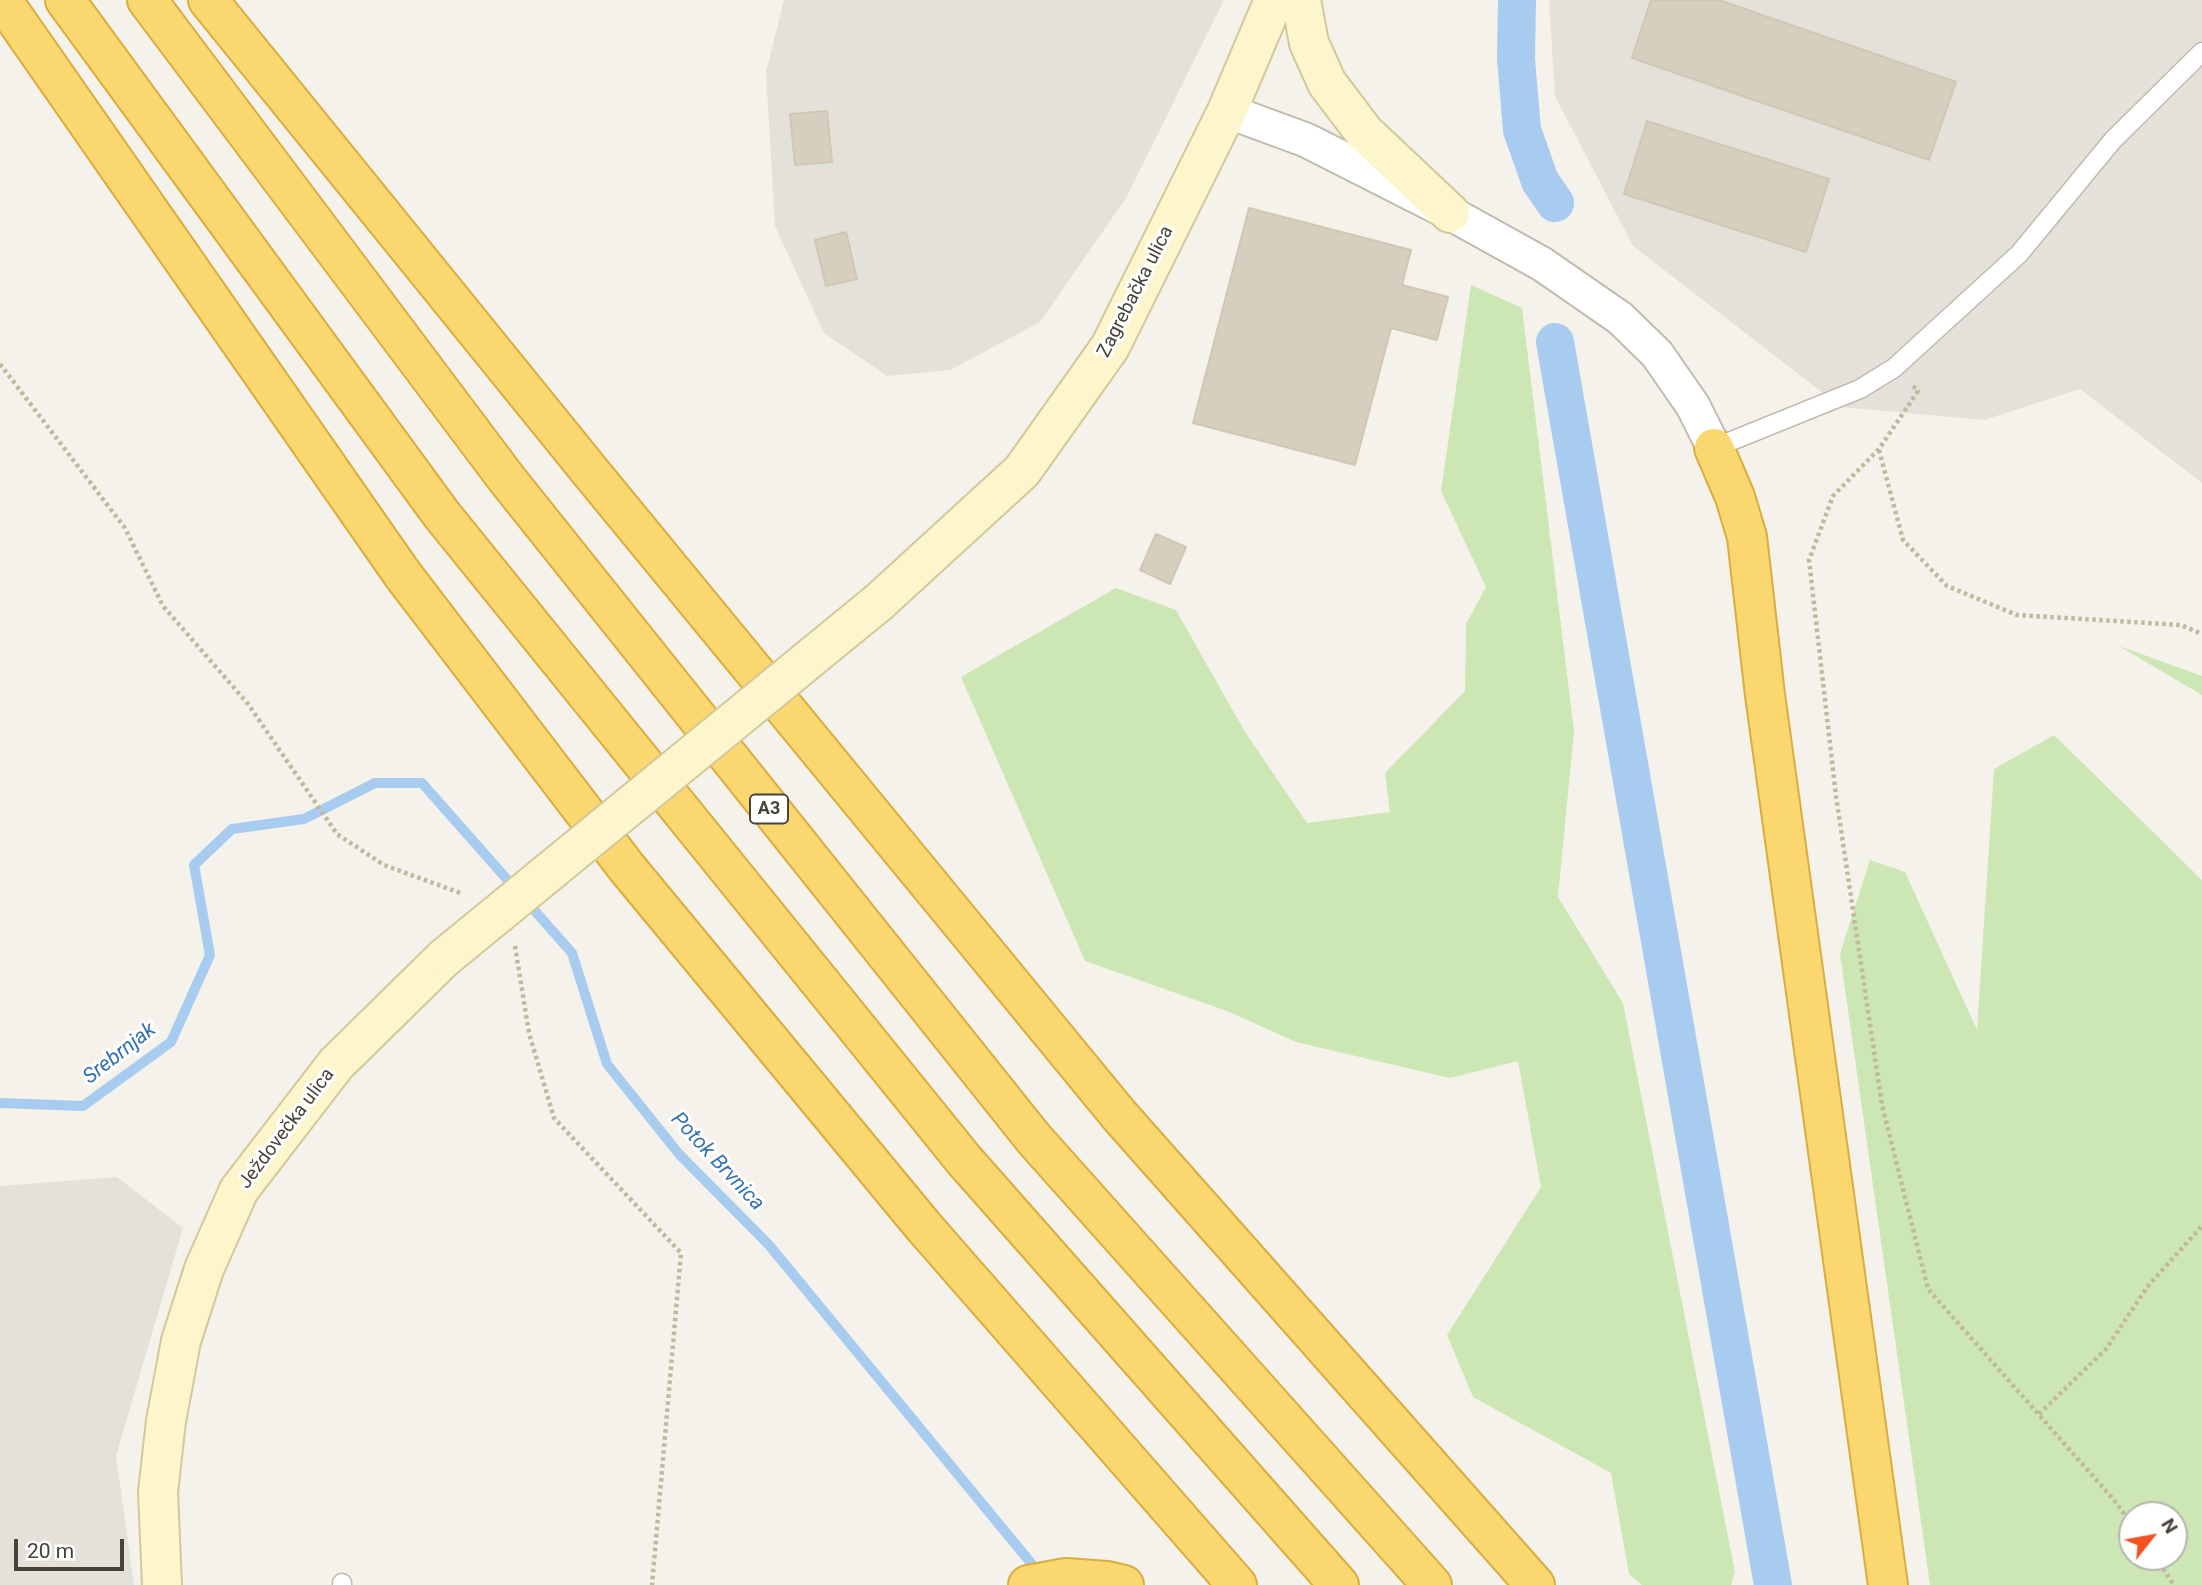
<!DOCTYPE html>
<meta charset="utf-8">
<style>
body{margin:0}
#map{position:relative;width:2202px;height:1585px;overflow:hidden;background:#f4f2ea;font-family:Roboto,sans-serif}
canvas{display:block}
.north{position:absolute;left:2118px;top:1501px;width:70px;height:70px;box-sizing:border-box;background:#fff;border:2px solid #b6b4af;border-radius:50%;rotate:59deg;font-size:19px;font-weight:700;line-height:28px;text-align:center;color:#484338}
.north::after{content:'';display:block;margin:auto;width:24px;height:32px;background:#f45221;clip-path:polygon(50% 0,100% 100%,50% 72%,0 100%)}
.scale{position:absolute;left:14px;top:1539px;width:110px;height:32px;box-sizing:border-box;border:4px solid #484338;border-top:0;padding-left:9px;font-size:21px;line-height:24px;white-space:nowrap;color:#484338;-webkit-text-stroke:5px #fff;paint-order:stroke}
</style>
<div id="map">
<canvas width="2202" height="1585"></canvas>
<div class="north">N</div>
<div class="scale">20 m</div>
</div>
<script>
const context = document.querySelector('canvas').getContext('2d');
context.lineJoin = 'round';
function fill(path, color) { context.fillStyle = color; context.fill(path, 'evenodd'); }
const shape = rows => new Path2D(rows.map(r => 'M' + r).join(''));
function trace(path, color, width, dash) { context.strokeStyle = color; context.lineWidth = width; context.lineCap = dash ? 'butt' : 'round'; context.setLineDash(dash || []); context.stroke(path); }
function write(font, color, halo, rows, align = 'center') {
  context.font = font + ' Roboto,sans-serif'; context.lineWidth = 6; context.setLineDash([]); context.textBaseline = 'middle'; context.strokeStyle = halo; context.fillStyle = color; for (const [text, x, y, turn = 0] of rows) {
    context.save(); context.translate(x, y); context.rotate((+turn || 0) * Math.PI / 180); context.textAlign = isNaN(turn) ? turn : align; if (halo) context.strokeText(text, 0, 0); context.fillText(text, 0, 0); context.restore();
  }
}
fill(shape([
 [784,0,1224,0,1126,198,1040,322,950,370,887,376,824,333,775,226,766,72],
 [1549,0,2202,0,2202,483,2080,389,1984,420,1841,407,1633,246,1555,96],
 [117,1177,183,1228,116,1456,134,1585,0,1585,0,1186]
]), '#e4e1db');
fill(shape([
 [1471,285,1522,308,1574,731,1558,897,1623,1003,1735,1572,1731,1585,1642,1585,1629,1574,1611,1473,1473,1397,1447,1335,1541,1187,1518,1061,1450,1078,1296,1042,1227,1011,1085,961,961,677,1116,588,1176,610,1245,732,1307,823,1390,812,1385,773,1465,691,1466,624,1486,587,1441,491],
 [2119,646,2202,676,2202,695],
 [2054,735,2202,880,2202,1585,1930,1585,1840,954,1870,860,1905,872,1977,1030,1994,769],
 [2132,1515,2174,1515,2174,1557,2132,1557]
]), '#cce7b4');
trace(shape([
 [0,1103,83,1106,171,1042,210,955,194,865,232,829,304,819,375,783,422,783,572,953,607,1064,679,1154,769,1245,1040,1574]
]), '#a8ccef', 10);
trace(shape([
 [1517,0,1516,59,1522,130,1540,181,1555,203],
 [1555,342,1773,1585]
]), '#a8ccef', 38);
const building = shape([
 [1651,0,1719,0,1956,82,1929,160,1632,58,1651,0],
 [827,111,832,162,795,165,790,114,827,111],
 [1647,121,1829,179,1806,252,1624,194,1647,121],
 [1249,208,1411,250,1402,285,1448,297,1437,340,1391,328,1355,465,1193,423,1249,208],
 [846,232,857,279,826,286,815,240,846,232],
 [1156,534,1186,547,1170,584,1140,570,1156,534]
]);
fill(building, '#d6cfbf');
trace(building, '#d0c7b3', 2);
const lane = shape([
 [1714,448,1860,389,1894,368,2019,254,2113,140,2202,52],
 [342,1583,342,1585]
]);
const street = shape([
 [1227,111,1306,140,1450,213,1542,264,1620,318,1657,354,1693,406,1714,448]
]);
const secondary = shape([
 [1301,0,1309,43,1327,83,1364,132,1450,213],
 [879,602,1022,471,1110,347,1227,111,1274,0],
 [162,1585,158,1492,166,1421,181,1341,204,1269,239,1190,336,1064,444,958]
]);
const highway = shape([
 [2,0,403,575,627,868,924,1227,1237,1585],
 [65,0,442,515,964,1160,1339,1585],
 [147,0,506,478,1034,1139,1432,1585],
 [208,0,593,475,1119,1115,1535,1585],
 [1714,448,1735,497,1747,537,1765,695,1888,1585],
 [1028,1585,1066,1578,1107,1581,1124,1585]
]);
trace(lane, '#c0bbac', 21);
trace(street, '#c0bbac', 37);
trace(secondary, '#d3c89a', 42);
trace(highway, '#d9ad3f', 42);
trace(shape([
 [0,364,125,528,163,606,248,704,337,834,384,865,463,894],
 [1913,386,1918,391,1879,449,1833,496,1809,560,1836,796,1882,1105,1928,1289,2114,1500,2132,1525],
 [1879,450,1903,540,1947,586,2017,615,2181,625,2202,634],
 [515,946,529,1033,554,1118,681,1253,652,1585],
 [2039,1414,2106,1349,2148,1286,2202,1226],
 [2155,1557,2174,1585]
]), '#c1b89e', 4.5, [3.5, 3.5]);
trace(lane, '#fff', 18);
trace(street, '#fff', 33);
trace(secondary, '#fdf5cb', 38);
trace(highway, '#fad76f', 38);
const secondaryBridge = shape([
 [444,958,879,602]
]);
trace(secondaryBridge, '#d3c89a', 42, []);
trace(secondaryBridge, '#fdf5cb', 38);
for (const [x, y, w] of [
 [769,809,38]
]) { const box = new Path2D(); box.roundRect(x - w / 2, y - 14.5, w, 29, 5); context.fillStyle = '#fff'; context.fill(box); trace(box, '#484338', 2); }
write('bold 18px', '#484338', null, [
 ["A3",769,809]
]);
write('19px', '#484338', '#fff', [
 ["Zagrebačka ulica",1136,292,-63],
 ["Ježdovečka ulica",287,1129,-53]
]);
write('italic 21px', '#3372b2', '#fff', [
 ["Srebrnjak",120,1054,-38],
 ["Potok Brvnica",717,1162,47]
]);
</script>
